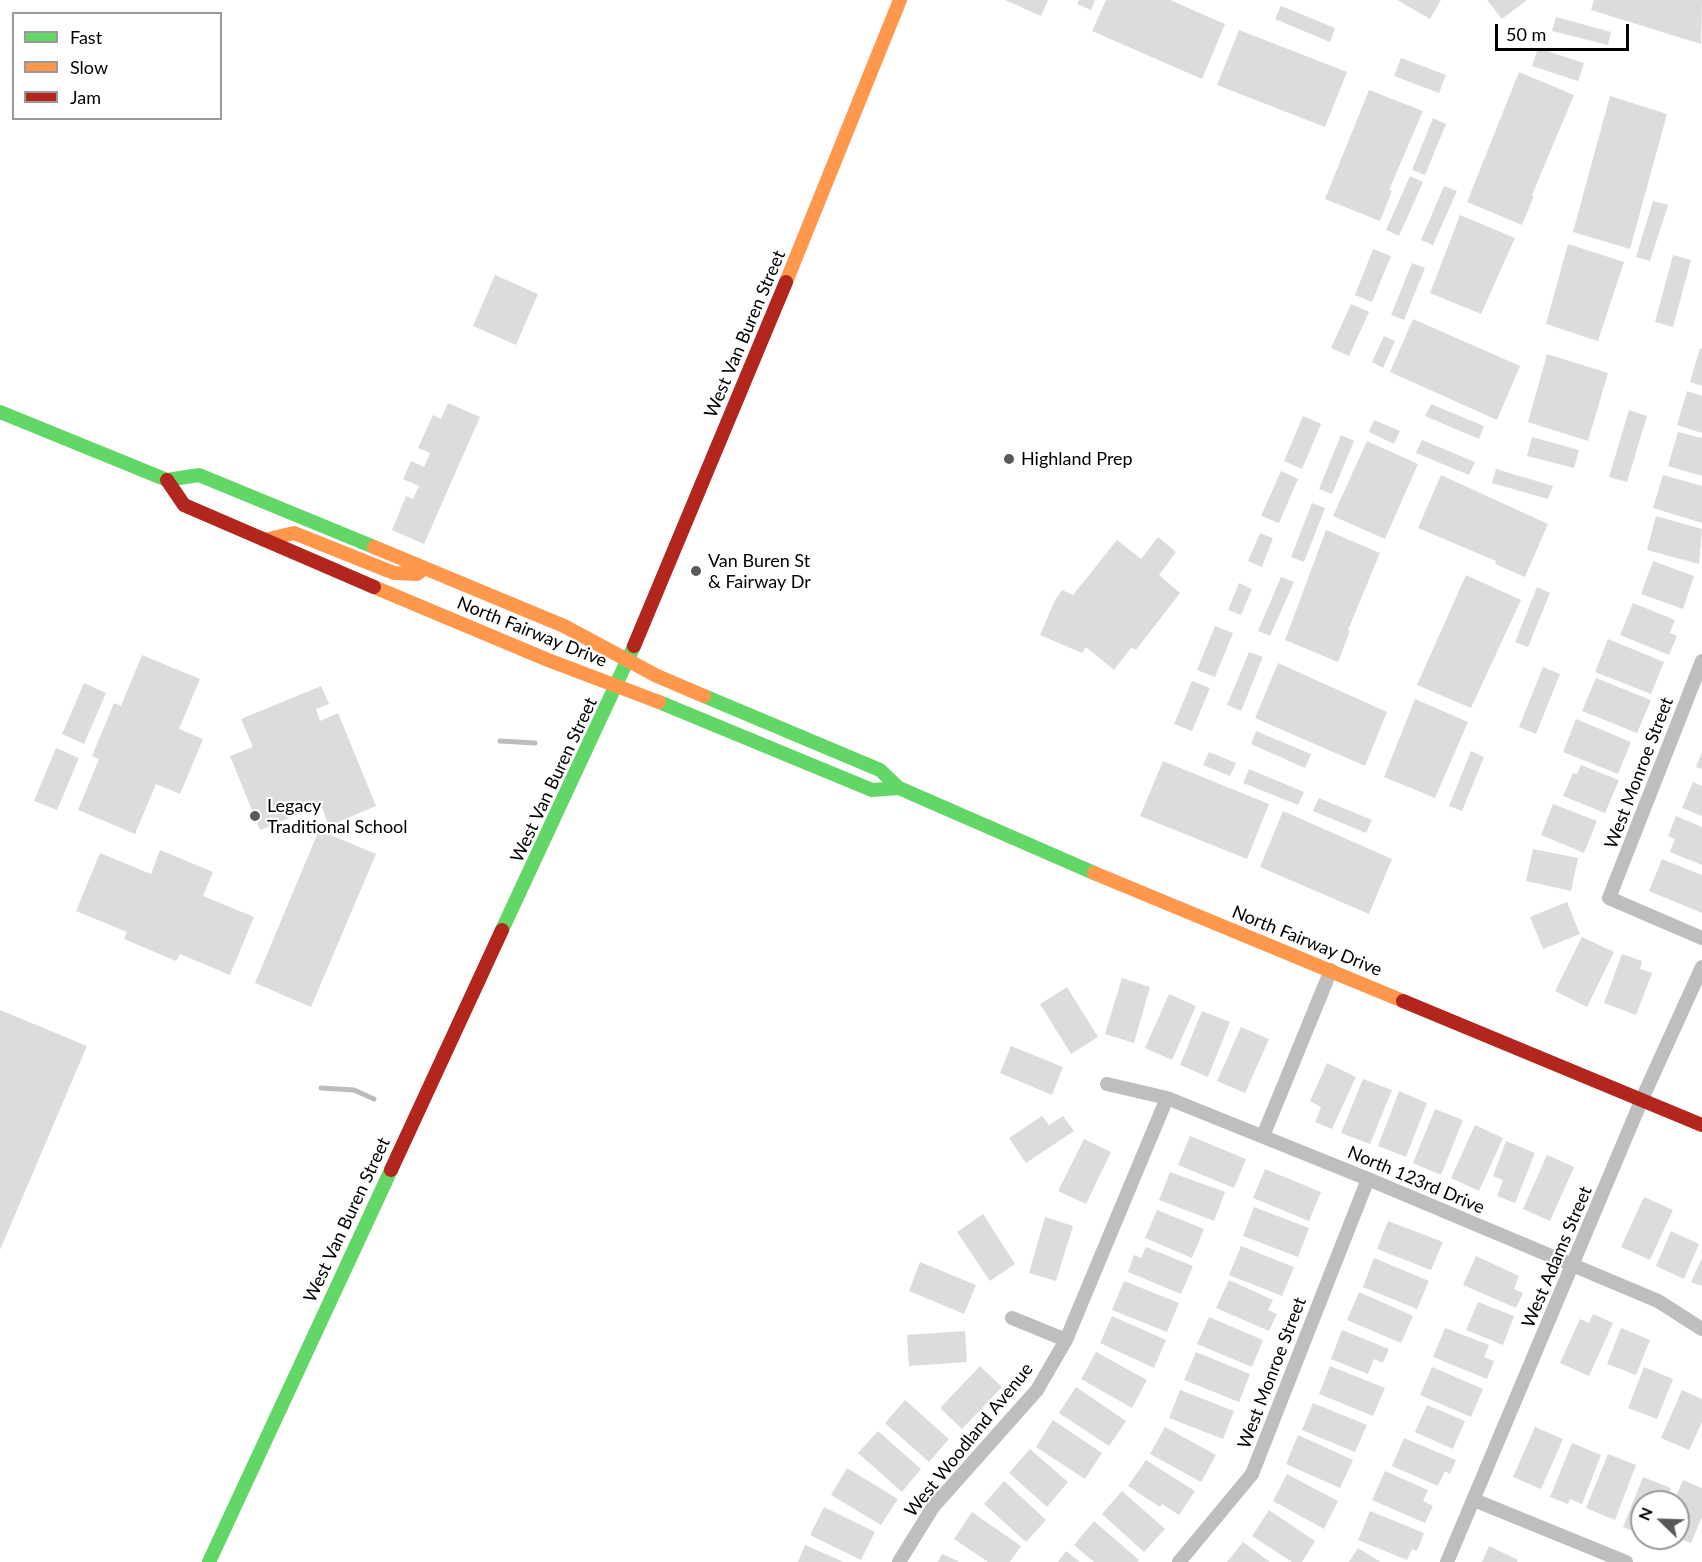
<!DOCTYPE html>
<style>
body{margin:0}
#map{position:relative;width:1702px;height:1562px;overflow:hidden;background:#fff;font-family:Lato,sans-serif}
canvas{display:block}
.legend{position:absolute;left:12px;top:12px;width:210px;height:108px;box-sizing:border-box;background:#fff;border:2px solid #999;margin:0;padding:8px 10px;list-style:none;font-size:18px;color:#000}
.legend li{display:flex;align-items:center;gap:12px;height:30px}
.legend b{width:30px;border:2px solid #999}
.north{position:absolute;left:1630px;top:1490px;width:60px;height:60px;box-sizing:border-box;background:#fff;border:2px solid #999;border-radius:50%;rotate:293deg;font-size:16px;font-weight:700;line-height:24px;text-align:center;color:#000}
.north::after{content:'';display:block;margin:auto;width:21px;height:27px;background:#595959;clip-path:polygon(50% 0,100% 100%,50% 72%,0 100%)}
.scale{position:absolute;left:1495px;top:24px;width:134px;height:27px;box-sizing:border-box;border:3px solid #000;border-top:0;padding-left:8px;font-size:18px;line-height:21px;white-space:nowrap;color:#000;-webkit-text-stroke:4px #fff;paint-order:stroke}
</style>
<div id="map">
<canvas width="1702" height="1562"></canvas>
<ul class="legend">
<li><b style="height:8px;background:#63d668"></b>Fast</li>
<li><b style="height:8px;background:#ff974d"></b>Slow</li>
<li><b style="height:8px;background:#b3261e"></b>Jam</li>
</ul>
<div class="north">N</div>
<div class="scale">50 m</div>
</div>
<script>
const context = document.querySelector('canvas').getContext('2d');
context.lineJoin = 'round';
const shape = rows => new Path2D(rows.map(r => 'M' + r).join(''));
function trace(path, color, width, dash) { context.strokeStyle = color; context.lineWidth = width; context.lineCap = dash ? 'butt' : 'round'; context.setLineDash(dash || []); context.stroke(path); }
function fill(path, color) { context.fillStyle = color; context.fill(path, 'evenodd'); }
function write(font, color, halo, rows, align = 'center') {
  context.font = font + ' Lato,sans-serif'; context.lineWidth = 4.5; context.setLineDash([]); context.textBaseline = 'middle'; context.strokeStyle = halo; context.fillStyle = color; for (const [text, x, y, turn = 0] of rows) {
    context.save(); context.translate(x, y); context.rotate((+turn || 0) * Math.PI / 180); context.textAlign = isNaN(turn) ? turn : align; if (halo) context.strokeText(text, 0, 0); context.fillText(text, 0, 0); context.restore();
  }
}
trace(shape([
 [500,741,535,743],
 [321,1088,354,1090,374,1099]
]), '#bcbcbc', 5);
fill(shape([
 [1005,0,1048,0,1041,16],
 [1079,0,1095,0,1091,10,1077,4],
 [1106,0,1170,0,1225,24,1202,79,1092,31],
 [1397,0,1441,0,1430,19],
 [1487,0,1527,0,1502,19],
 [1594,0,1702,0,1701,44,1591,10],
 [1281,6,1335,28,1330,42,1275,19],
 [1556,17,1611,32,1608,45,1552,31],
 [1239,30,1347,72,1325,127,1217,85],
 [1538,48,1584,63,1578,81,1532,66],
 [1401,58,1446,75,1439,93,1394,76],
 [1519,72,1574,95,1532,195,1534,196,1522,225,1467,202],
 [1369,90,1423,111,1389,190,1392,191,1380,221,1325,199],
 [1610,96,1667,114,1630,249,1573,232],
 [1433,118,1446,124,1425,175,1412,170],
 [1410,176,1423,182,1399,236,1386,230],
 [1444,186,1457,191,1433,245,1421,240],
 [1653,201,1668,205,1650,261,1636,257],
 [1460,215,1515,238,1481,314,1430,293],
 [1568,244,1624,262,1598,341,1546,324],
 [1373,249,1391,256,1372,302,1355,295],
 [1673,255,1691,260,1673,327,1655,322],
 [1412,263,1425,268,1404,320,1391,315],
 [495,275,538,294,516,345,473,326],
 [1351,304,1369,312,1349,356,1331,348],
 [1413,319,1520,366,1497,420,1390,372],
 [1384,336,1395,341,1383,368,1372,362],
 [1700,348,1702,349,1702,386,1690,382],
 [1547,354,1608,373,1588,441,1528,422],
 [1687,391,1702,396,1702,433,1677,425],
 [448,403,480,417,424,544,392,530,406,496,413,499,419,486,403,479,411,461,424,467,430,453,418,448,433,415,441,419],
 [1431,404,1484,426,1479,439,1425,416],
 [1629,410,1647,416,1627,482,1609,477],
 [1303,416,1321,424,1302,469,1284,461],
 [1374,420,1400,431,1394,444,1369,432],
 [1678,432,1702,438,1702,476,1668,466],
 [1341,435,1354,441,1332,494,1319,489],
 [1532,437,1579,450,1574,468,1527,456],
 [1422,440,1475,462,1469,475,1416,453],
 [1367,441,1418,464,1385,539,1333,516],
 [1496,469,1553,486,1548,499,1492,483],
 [1281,471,1298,479,1279,523,1261,516],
 [1441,475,1548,524,1525,577,1495,564,1496,561,1418,528],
 [1663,475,1702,486,1702,523,1653,508],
 [1312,503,1325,508,1304,562,1291,557],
 [1656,516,1702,529,1699,564,1647,550],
 [1326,530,1380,553,1348,630,1350,631,1338,662,1285,640],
 [1260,533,1273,538,1262,567,1248,561],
 [1158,537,1176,552,1159,575,1180,593,1136,650,1131,648,1114,670,1086,647,1082,653,1040,635,1055,600,1062,590,1073,595,1117,540,1141,559],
 [1653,561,1694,576,1683,609,1641,594],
 [1466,575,1521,600,1471,708,1417,685],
 [1281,577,1294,582,1270,636,1258,631],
 [1239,583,1252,589,1241,615,1228,610],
 [1537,587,1550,593,1528,647,1515,642],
 [1633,603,1675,620,1670,633,1677,636,1669,655,1620,635],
 [1215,626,1233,633,1215,677,1197,670],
 [1608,639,1664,662,1651,694,1595,672],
 [1249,652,1263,657,1241,711,1227,705],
 [142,655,200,679,179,729,203,739,180,794,156,784,135,834,78,810,99,759,92,756,114,703,121,706],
 [1278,663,1387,712,1365,766,1255,718],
 [1543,667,1560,674,1536,734,1519,727],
 [1596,678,1651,700,1637,733,1582,711],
 [1192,681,1210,688,1192,731,1174,724],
 [84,683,106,693,84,744,62,734],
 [321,686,329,704,316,709,320,721,338,713,376,806,329,826,321,805,260,830,230,756,253,747,241,719],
 [1415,699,1468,722,1435,798,1384,777],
 [1576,719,1631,742,1618,774,1563,752],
 [1256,731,1311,754,1305,768,1251,744],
 [56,748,79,758,57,810,34,801],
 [1471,751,1484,757,1462,811,1449,806],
 [1209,752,1236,763,1230,776,1203,765],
 [1702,752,1702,769,1696,767],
 [1163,761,1269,804,1247,859,1140,816],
 [1581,765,1619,780,1605,813,1563,796,1573,773,1577,774],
 [1249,769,1304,792,1298,805,1243,783],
 [1693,782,1702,786,1702,816,1682,808],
 [1319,798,1372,820,1366,833,1313,811],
 [1553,804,1597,821,1584,853,1541,835],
 [1283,811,1392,859,1369,914,1260,867],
 [1676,816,1702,827,1702,865,1670,852,1675,839,1668,836],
 [319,830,376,854,311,1007,255,983],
 [1533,849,1578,858,1571,891,1526,881],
 [160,850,213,872,203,896,254,917,230,975,180,954,176,961,124,939,127,932,76,911,100,853,151,874],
 [1662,859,1702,875,1702,913,1649,891],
 [1567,902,1580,934,1543,949,1530,917],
 [1582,937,1614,952,1587,1007,1555,991],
 [1622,954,1642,961,1640,969,1652,973,1636,1015,1604,1003],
 [1122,978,1150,987,1134,1043,1105,1034],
 [1067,987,1098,1037,1071,1054,1040,1004],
 [1169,994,1196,1006,1172,1060,1145,1048],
 [0,1010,87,1046,0,1250],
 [1202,1011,1230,1022,1208,1077,1180,1065],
 [1241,1027,1269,1039,1245,1093,1217,1081],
 [1011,1046,1063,1067,1052,1095,1000,1073],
 [1327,1063,1356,1077,1332,1129,1315,1122,1321,1107,1310,1101],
 [1363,1079,1392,1090,1370,1144,1341,1133],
 [1399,1091,1427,1103,1406,1157,1378,1146],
 [1435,1109,1463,1120,1441,1175,1413,1163],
 [1042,1116,1049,1125,1063,1116,1074,1131,1026,1163,1009,1138],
 [1475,1125,1503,1138,1479,1191,1451,1178],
 [1190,1136,1246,1159,1234,1188,1178,1165],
 [1084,1139,1111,1152,1086,1204,1058,1191],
 [1506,1141,1535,1153,1515,1203,1497,1196,1503,1180,1493,1176],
 [1547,1155,1574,1167,1550,1221,1523,1209],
 [1265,1169,1321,1192,1309,1221,1253,1198],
 [1170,1172,1225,1192,1214,1221,1159,1200],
 [1644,1197,1673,1210,1650,1260,1621,1247],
 [1254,1207,1309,1228,1298,1257,1243,1236],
 [1157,1210,1204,1229,1192,1258,1145,1238],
 [983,1214,1015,1264,990,1281,957,1232],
 [1045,1217,1073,1226,1056,1281,1029,1273],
 [1388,1221,1443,1242,1431,1270,1377,1249],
 [1671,1231,1699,1244,1684,1279,1656,1266],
 [1241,1246,1294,1267,1282,1296,1229,1275],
 [1146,1247,1193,1266,1181,1294,1128,1272,1134,1255,1141,1258],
 [1476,1256,1519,1276,1514,1289,1523,1293,1516,1308,1463,1285],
 [1374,1258,1429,1281,1417,1309,1363,1287],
 [1702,1258,1702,1286,1691,1282],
 [920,1262,976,1285,964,1314,909,1291],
 [1229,1280,1273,1300,1268,1310,1277,1314,1269,1331,1216,1308],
 [1124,1281,1179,1303,1167,1332,1112,1310],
 [1359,1292,1413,1316,1401,1343,1347,1320],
 [1478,1302,1514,1316,1503,1345,1466,1330],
 [1593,1314,1613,1323,1589,1376,1560,1363,1580,1319,1589,1323],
 [1112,1316,1166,1340,1154,1368,1100,1343],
 [1209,1317,1263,1340,1252,1367,1197,1344],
 [1445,1328,1489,1345,1484,1357,1494,1361,1487,1379,1433,1357],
 [1621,1328,1650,1340,1636,1375,1607,1364],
 [1342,1330,1389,1349,1383,1363,1374,1359,1368,1374,1331,1359],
 [965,1331,967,1362,909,1366,907,1335],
 [1096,1352,1147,1380,1132,1408,1081,1379],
 [1196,1352,1250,1374,1239,1402,1184,1380],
 [980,1366,1002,1387,962,1429,940,1408],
 [1330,1366,1385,1388,1373,1416,1319,1394],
 [1432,1367,1483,1389,1471,1417,1420,1395],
 [1644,1367,1673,1379,1657,1419,1628,1408],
 [1076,1387,1126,1421,1109,1446,1059,1413],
 [1180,1390,1234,1411,1223,1439,1169,1418],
 [1682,1390,1702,1399,1702,1422,1689,1450,1661,1438],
 [905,1400,949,1439,929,1462,885,1423],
 [1313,1403,1367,1425,1355,1452,1302,1430],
 [1427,1405,1465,1421,1453,1449,1415,1432],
 [1053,1420,1102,1453,1085,1479,1036,1447],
 [1165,1427,1216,1455,1201,1482,1150,1454],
 [1535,1427,1563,1439,1541,1489,1513,1477],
 [878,1431,921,1469,902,1492,858,1453],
 [1298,1435,1353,1460,1340,1488,1286,1464],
 [1404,1438,1456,1460,1450,1474,1445,1471,1438,1486,1392,1466],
 [1572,1443,1601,1455,1582,1504,1570,1499,1568,1504,1550,1497],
 [1030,1449,1068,1482,1047,1507,1009,1473],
 [1608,1454,1636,1465,1615,1520,1586,1508],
 [1146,1460,1195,1491,1179,1515,1162,1504,1160,1507,1128,1486],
 [847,1468,898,1499,881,1525,831,1495],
 [1385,1471,1428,1490,1423,1501,1433,1506,1425,1523,1372,1500],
 [1287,1474,1338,1501,1324,1529,1273,1501],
 [1643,1477,1671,1488,1666,1502,1642,1502,1641,1534,1623,1527],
 [1683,1480,1702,1488,1702,1517,1691,1543,1678,1538,1678,1502,1674,1502],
 [1004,1481,1046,1520,1026,1542,984,1504],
 [1122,1491,1165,1529,1144,1552,1102,1514],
 [824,1507,875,1532,861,1560,810,1535],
 [1269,1510,1315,1541,1302,1562,1292,1562,1252,1536],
 [1370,1511,1424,1533,1417,1551,1412,1549,1407,1560,1358,1540],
 [972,1512,1021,1546,1010,1562,988,1562,954,1539],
 [1094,1521,1139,1560,1138,1562,1094,1562,1074,1545],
 [1243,1542,1270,1562,1227,1562],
 [805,1545,844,1562,798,1562],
 [1489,1546,1518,1560,1517,1562,1482,1562],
 [1358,1548,1381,1562,1349,1562],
 [1066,1551,1080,1562,1058,1562],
 [942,1554,960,1562,938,1562]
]), '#dcdcdc');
trace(shape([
 [1702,661,1609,898,1702,938],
 [1107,1084,1167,1098,1368,1179,1658,1301,1702,1329],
 [1263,1136,1331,970],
 [1012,1318,1066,1340],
 [1474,1500,1626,1562],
 [899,1562,933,1507,1037,1390,1066,1340,1167,1098],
 [1179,1562,1252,1474,1368,1179],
 [1447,1562,1642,1099,1702,967]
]), '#bebebe', 14);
trace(shape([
 [0,412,167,480,199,475,374,547],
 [704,696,880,770,899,788,1094,873],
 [659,702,872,790,899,788],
 [502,930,634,646],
 [209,1562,391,1170]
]), '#63d668', 14);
trace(shape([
 [786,282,900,0],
 [264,540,294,533,394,573,417,574,425,568],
 [374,547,564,626,657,676,704,696],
 [374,587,548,660,659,702],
 [1094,873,1403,1001]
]), '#ff974d', 14);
trace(shape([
 [167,480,184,505,374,587],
 [634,646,786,282],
 [1403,1001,1702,1125],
 [391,1170,502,930]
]), '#b3261e', 14);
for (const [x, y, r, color] of [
 [1009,459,6,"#595959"],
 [696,571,6,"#595959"],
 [255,816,6,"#595959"]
]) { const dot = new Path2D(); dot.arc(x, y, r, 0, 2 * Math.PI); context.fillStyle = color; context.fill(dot); trace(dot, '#fff', 2); }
write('18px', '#000', '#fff', [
 ["West Van Buren Street",745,334,-67],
 ["North Fairway Drive",532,632,22],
 ["West Monroe Street",1639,773,-69],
 ["West Van Buren Street",554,780,-65],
 ["North Fairway Drive",1307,941,22],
 ["North 123rd Drive",1416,1180,23],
 ["West Van Buren Street",347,1220,-65],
 ["West Adams Street",1557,1257,-67],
 ["West Monroe Street",1272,1373,-69],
 ["West Woodland Avenue",969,1440,-51]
]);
write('18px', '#000', '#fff', [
 ["Highland Prep",1021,459],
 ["Van Buren St",708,561],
 ["& Fairway Dr",708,582],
 ["Legacy",267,806],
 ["Traditional School",267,827]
], 'left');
</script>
